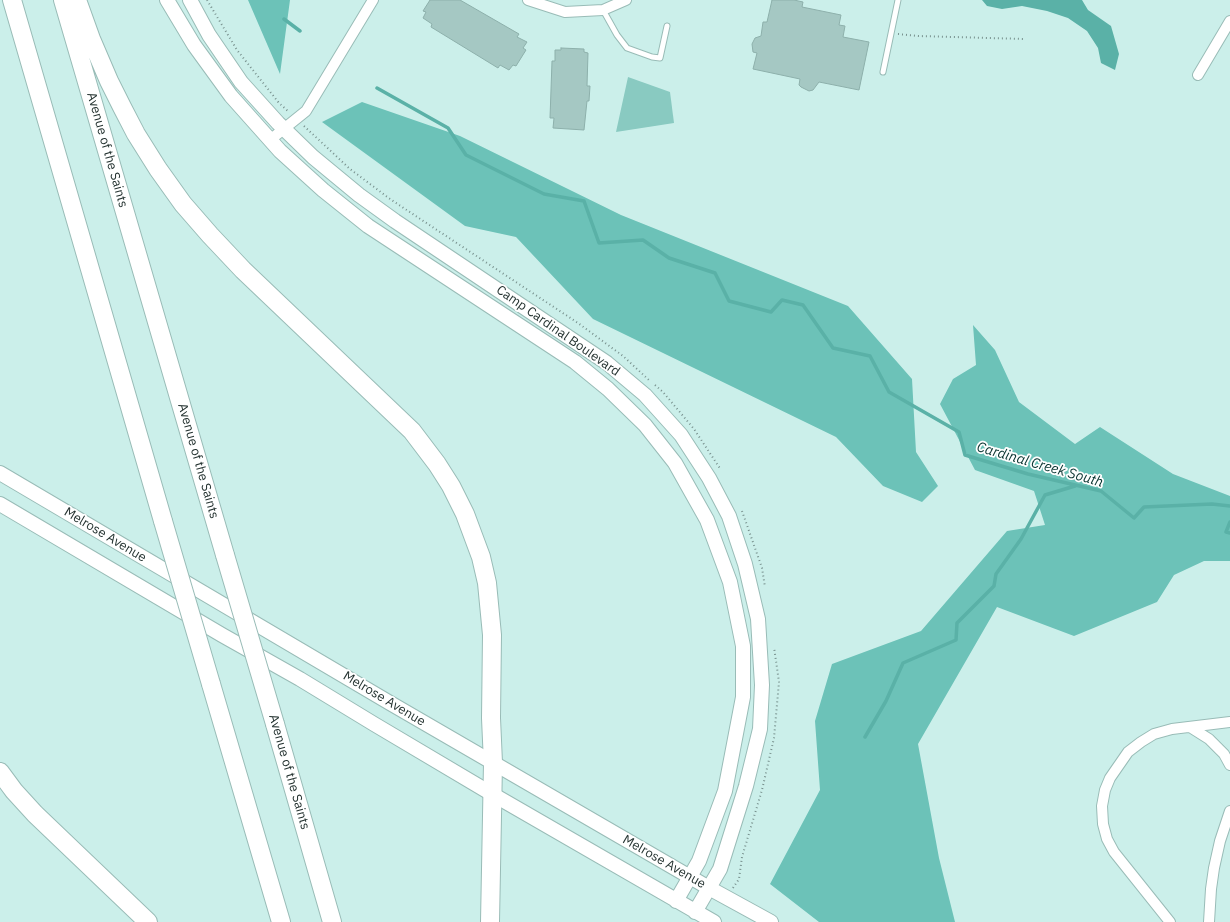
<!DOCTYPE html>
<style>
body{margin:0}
canvas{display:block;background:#cbefea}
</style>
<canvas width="1230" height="922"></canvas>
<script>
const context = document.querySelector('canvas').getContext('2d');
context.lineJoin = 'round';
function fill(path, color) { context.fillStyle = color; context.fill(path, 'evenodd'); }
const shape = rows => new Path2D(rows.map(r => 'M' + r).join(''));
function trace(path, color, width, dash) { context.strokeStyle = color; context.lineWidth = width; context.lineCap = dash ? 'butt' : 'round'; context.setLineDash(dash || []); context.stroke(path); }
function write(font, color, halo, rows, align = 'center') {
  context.font = font + ' "IBM Plex Sans",sans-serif'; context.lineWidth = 3.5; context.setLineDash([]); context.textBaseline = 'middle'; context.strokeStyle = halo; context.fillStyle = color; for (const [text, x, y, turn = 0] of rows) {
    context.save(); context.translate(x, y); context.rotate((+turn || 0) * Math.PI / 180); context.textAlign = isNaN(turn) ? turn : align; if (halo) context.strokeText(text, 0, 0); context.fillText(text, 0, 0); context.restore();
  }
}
fill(shape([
 [628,77,670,92,674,123,616,132]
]), '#89cac1');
fill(shape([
 [248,0,290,0,280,74],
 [362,102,460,136,621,215,848,306,912,379,916,452,938,486,922,502,883,486,836,437,593,319,516,237,465,226,322,122],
 [973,325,995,350,1019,402,1075,444,1100,427,1173,474,1230,496,1230,561,1204,561,1174,575,1157,602,1074,636,997,607,918,744,939,858,955,922,819,922,770,884,820,790,815,721,832,664,921,631,1007,531,1045,525,1034,491,975,470,940,404,953,379,976,365]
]), '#6cc2b8');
fill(shape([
 [982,0,1082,0,1088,10,1111,26,1119,54,1115,70,1101,63,1098,48,1087,31,1068,18,1047,11,1022,6,1002,9,987,6]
]), '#5ab1a7');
trace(shape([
 [284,19,300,31],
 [377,88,448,128,466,155,544,194,584,201,599,243,643,240,669,258,715,273,729,301,771,312,782,300,803,305,833,348,870,356,889,392,959,432,965,455,1028,474,1101,491,1134,518,1144,507,1212,504,1230,506],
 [1230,522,1226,532,1230,533],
 [865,737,886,701,903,663,956,640,957,623,994,586,996,574,1021,539,1045,495,1075,486]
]), '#5ab1a7', 3.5);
const building = shape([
 [430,0,460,0,519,34,517,37,527,42,523,48,526,50,516,66,513,65,509,70,500,65,498,68,431,27,432,24,423,18,426,12,423,11,430,0],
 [772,0,794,0,803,2,802,7,841,15,839,25,845,26,843,37,869,42,859,90,819,82,813,90,809,91,801,87,799,85,800,79,753,69,757,53,753,52,752,44,755,38,761,36,763,22,767,22,772,0],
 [561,48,584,49,584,52,588,53,587,86,590,86,589,101,587,101,584,130,553,128,554,118,550,118,552,61,555,61,555,50,561,50,561,48]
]);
fill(building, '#a5c8c3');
trace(building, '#8db0ab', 1);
const lane = shape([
 [603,10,617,35,627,48,652,57,660,58,667,26],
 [883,72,898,0]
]);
const street = shape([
 [528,0,565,12,603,10,626,0],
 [1198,75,1230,21],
 [270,140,306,111,373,0],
 [1190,727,1209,739,1224,754,1230,765],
 [1170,922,1114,852,1107,839,1103,824,1102,806,1105,790,1110,778,1128,752,1141,742,1154,734,1172,729,1230,722],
 [1209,922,1211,889,1214,868,1220,841,1230,811]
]);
const secondary = shape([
 [167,0,194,45,231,96,280,151,323,190,368,226,575,362,608,389,645,425,675,463,707,520,730,582,743,646,743,697,725,791,699,861,676,901],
 [190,0,209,35,241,82,278,123,313,157,359,195,395,221,607,363,645,395,681,435,709,478,729,516,745,564,758,619,762,685,760,729,746,786,720,869,695,912],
 [0,473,390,703,709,888,771,922],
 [0,504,222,635,300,679,374,724,492,794,714,922]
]);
const highway = shape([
 [12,0,163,521],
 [63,0,225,555],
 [77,0,91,39,109,81,122,107,136,134,158,169,183,204,210,235,243,270,412,431,437,464,451,486,465,514,481,557,487,583,492,635,491,718,493,763,490,922],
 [211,684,281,922],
 [275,724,332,922],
 [0,772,14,791,35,814,148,922]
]);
trace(lane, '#99bcb7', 7);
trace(street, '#99bcb7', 12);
trace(secondary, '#99bcb7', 16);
trace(highway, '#99bcb7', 20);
trace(shape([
 [207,0,237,50,279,103,289,112],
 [898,34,918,36,1025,39],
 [304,126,350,169,390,199,578,323,623,356,650,381],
 [655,385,663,392,694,429,721,470],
 [742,511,762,568,765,587],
 [733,888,739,879,742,857,762,790,774,738,779,682,774,647]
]), '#78918e', 2, [1, 3]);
trace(lane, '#fff', 5);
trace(street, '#fff', 10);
trace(secondary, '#fff', 14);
trace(highway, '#fff', 18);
const highwayBridge = shape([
 [163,521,211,684],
 [225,555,275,724]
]);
trace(highwayBridge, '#99bcb7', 20, []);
trace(highwayBridge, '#fff', 18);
write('13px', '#253331', '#fff', [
 ["Avenue of the Saints",107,150,74],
 ["Camp Cardinal Boulevard",558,331,35],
 ["Avenue of the Saints",198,461,74],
 ["Melrose Avenue",105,535,31],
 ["Melrose Avenue",384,699,31],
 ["Avenue of the Saints",289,772,74],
 ["Melrose Avenue",664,862,30]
]);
write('italic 14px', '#093430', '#fff', [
 ["Cardinal Creek South",1040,465,16]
]);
</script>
